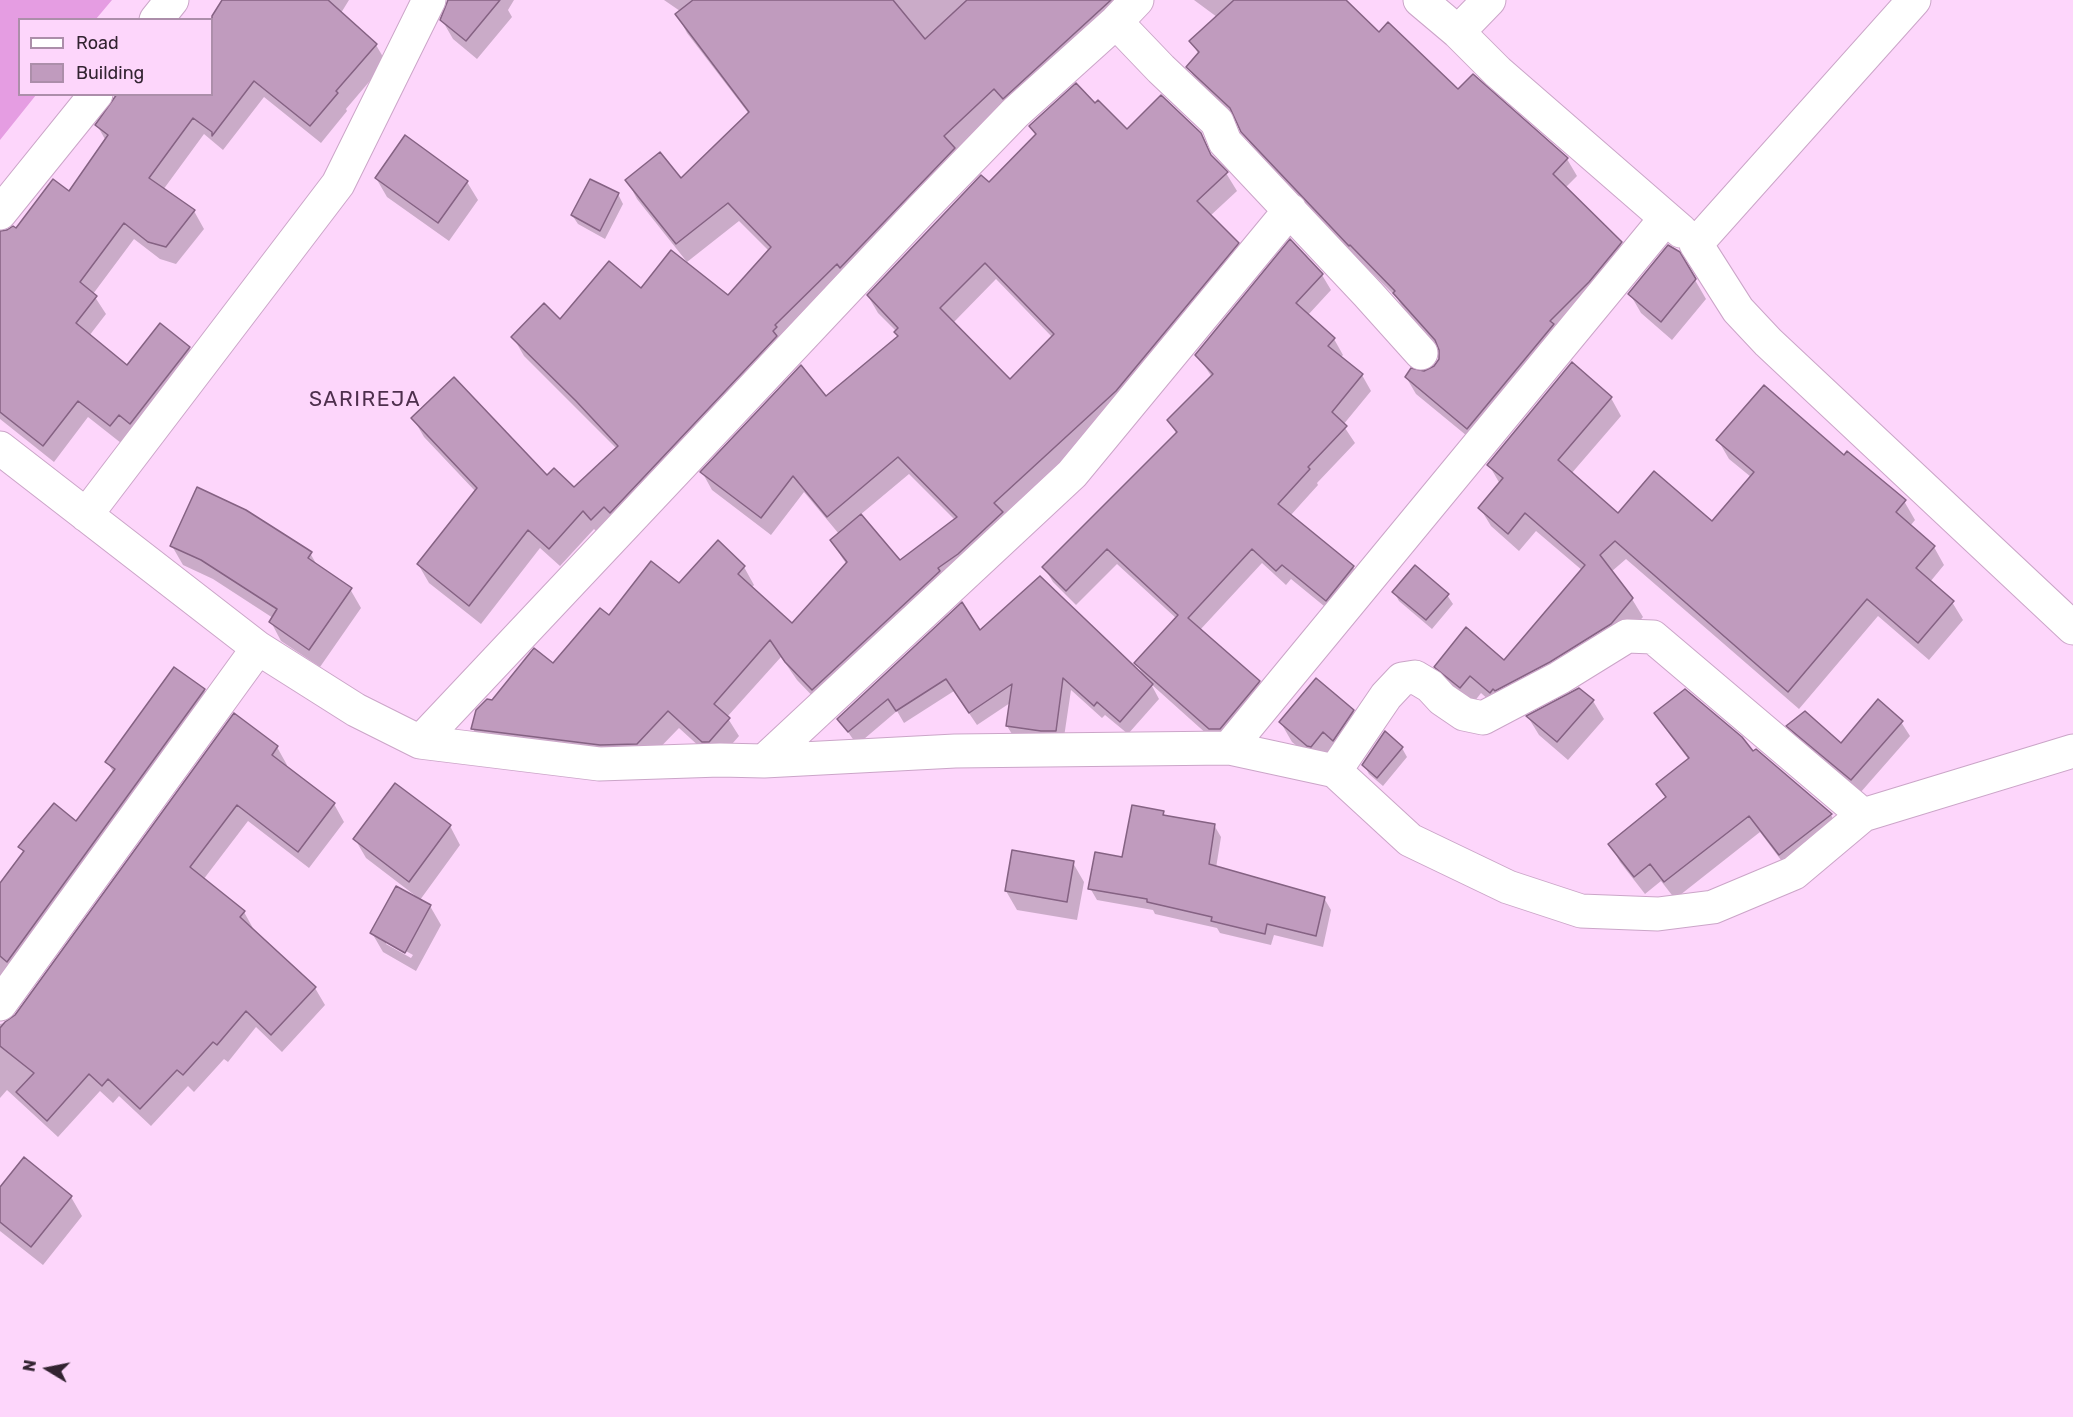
<!DOCTYPE html>
<style>
body{margin:0}
#map{position:relative;width:2073px;height:1417px;overflow:hidden;background:#fdd6fb;font-family:Rubik,sans-serif}
canvas{display:block}
.legend{position:absolute;left:18px;top:18px;width:195px;height:78px;box-sizing:border-box;background:#fdd6fb;border:2px solid #ac8eaa;margin:0;padding:8px 10px;list-style:none;font-size:18px;color:#322331}
.legend li{display:flex;align-items:center;gap:12px;height:30px}
.legend b{width:30px;border:2px solid #ac8eaa}
.north{position:absolute;left:18px;top:1339px;width:60px;height:60px;-webkit-text-stroke:4px #fdd6fb;paint-order:stroke;rotate:280deg;font-size:16px;font-weight:700;line-height:24px;text-align:center;color:#322331}
.north::after{content:'';display:block;margin:auto;width:21px;height:27px;background:#322331;clip-path:polygon(50% 0,100% 100%,50% 72%,0 100%)}
</style>
<div id="map">
<canvas width="2073" height="1417"></canvas>
<ul class="legend">
<li><b style="height:8px;background:#fff"></b>Road</li>
<li><b style="height:16px;background:#c09bbe"></b>Building</li>
</ul>
<div class="north">N</div>
</div>
<script>
const context = document.querySelector('canvas').getContext('2d');
context.lineJoin = 'round';
function fill(path, color) { context.fillStyle = color; context.fill(path, 'evenodd'); }
const shape = rows => new Path2D(rows.map(r => 'M' + r).join(''));
function trace(path, color, width, dash) { context.strokeStyle = color; context.lineWidth = width; context.lineCap = dash ? 'butt' : 'round'; context.setLineDash(dash || []); context.stroke(path); }
function write(font, color, halo, rows, align = 'center') {
  context.font = font + ' Rubik,sans-serif'; context.lineWidth = 4.5; context.setLineDash([]); context.textBaseline = 'middle'; context.strokeStyle = halo; context.fillStyle = color; for (const [text, x, y, turn = 0] of rows) {
    context.save(); context.translate(x, y); context.rotate((+turn || 0) * Math.PI / 180); context.textAlign = isNaN(turn) ? turn : align; if (halo) context.strokeText(text, 0, 0); context.fillText(text, 0, 0); context.restore();
  }
}
fill(shape([
 [0,0,112,0,96,19,20,20,20,94,36,95,0,140]
]), '#e59de2');
fill(shape([
 [223,0,349,0,341,13,376,45,386,62,346,109,347,111,321,143,264,97,223,150,204,134,163,190,194,211,204,229,176,264,160,259,134,239,93,294,106,314,89,336,127,367,189,348,199,365,121,443,88,417,54,462,0,419,0,235,16,230,69,194,106,141,97,125,212,94,210,20],
 [449,0,514,0,508,10,512,17,477,59,453,39,442,20],
 [664,0,1142,0,603,538,594,529,560,566,540,548,481,624,429,583,418,564,476,492,424,437,413,418,574,489,617,449,524,356,513,337,641,290,728,297,769,251,739,221,687,262,637,199,627,180,681,181,749,114,687,33,677,14,680,11],
 [1194,0,1344,0,1379,34,1458,91,1473,76,1567,159,1577,176,1565,188,1620,243,1630,260,1478,445,1416,394,1406,377,1434,368,1440,360,1441,351,1404,310,1397,298,1360,261,1359,262,1253,149,1238,122,1198,84,1188,67,1199,55,1191,41,1217,17],
 [1095,105,1127,131,1200,134,1214,160,1226,173,1237,191,1210,216,1237,244,1247,261,1126,409,823,707,797,680,781,657,727,717,739,736,719,759,713,759,679,728,647,761,483,747,473,729,493,701,553,665,609,617,679,585,718,542,744,567,754,585,751,588,792,626,847,565,831,541,839,534,804,492,771,535,712,490,702,472,825,398,898,337,897,332,878,313,868,296,989,184,1036,136,1031,126],
 [996,279,1053,338,1010,381,953,323],
 [909,474,955,520,900,562,860,515],
 [376,178,467,182,478,200,449,241,387,197],
 [618,194,623,204,605,239,578,224,572,215],
 [1322,275,1331,290,1308,315,1334,339,1343,355,1340,358,1362,375,1371,391,1343,425,1355,443,1317,483,1318,485,1290,516,1353,567,1362,583,1335,615,1291,579,1286,585,1262,563,1200,630,1259,682,1268,697,1219,745,1151,684,1159,699,1128,734,1105,715,1102,718,1071,690,1063,744,1015,739,1007,726,1010,703,977,725,954,691,904,723,897,711,857,745,839,719,980,632,1145,678,1136,663,1177,619,1117,564,1076,605,1053,582,1044,567,1177,435,1169,421,1212,377,1197,355],
 [1695,280,1706,299,1672,340,1641,313,1630,294],
 [1611,398,1621,416,1571,474,1618,515,1712,524,1751,477,1729,459,1718,440,1844,457,1904,501,1915,520,1910,526,1934,547,1944,565,1930,582,1952,602,1963,620,1929,660,1878,616,1799,709,1626,559,1611,572,1632,599,1643,617,1621,642,1501,711,1481,693,1471,706,1446,685,1436,667,1505,662,1583,571,1536,531,1519,551,1491,526,1480,508,1500,484,1489,465],
 [172,546,310,553,318,567,350,589,361,608,320,667,281,641,271,622,273,618,213,579,183,565],
 [1394,592,1447,595,1453,604,1432,629,1399,601],
 [204,690,214,708,0,1003,0,886,24,854,20,847,76,823,114,773,107,762],
 [1593,701,1604,719,1568,760,1539,735,1528,717],
 [1353,711,1364,730,1319,764,1292,742,1281,723],
 [1656,714,1753,753,1756,751,1831,815,1841,833,1790,872,1760,832,1675,899,1661,881,1645,894,1620,862,1610,844,1667,799,1658,785,1689,760,1667,731],
 [1901,722,1910,736,1860,793,1797,740,1788,726,1841,745],
 [277,747,287,765,285,767,334,804,344,822,309,868,248,821,203,880,244,912,254,930,315,988,325,1005,282,1052,256,1027,228,1062,224,1059,194,1092,188,1086,151,1126,119,1096,113,1103,100,1091,58,1137,7,1090,0,1098,0,1024,9,1022],
 [1402,748,1407,757,1383,786,1369,774,1364,765],
 [1163,812,1166,817,1214,825,1221,837,1216,868,1324,898,1331,910,1323,947,1274,935,1271,945,1220,933,1217,928,1155,914,1153,910,1097,900,1090,888,1123,859],
 [450,826,460,845,420,900,430,906,441,925,416,971,383,952,372,933,417,897,366,858,355,839],
 [386,940,413,955,411,958,386,944],
 [1073,863,1084,882,1077,920,1017,910,1006,891],
 [0,1189,71,1197,82,1216,43,1265,0,1231]
]), '#0003');
const building = shape([
 [222,0,328,0,377,44,336,91,338,93,310,126,254,81,212,136,212,132,193,118,149,178,195,210,166,247,148,242,124,223,80,282,97,296,76,323,127,365,160,323,190,347,130,424,119,415,110,426,78,401,43,446,0,412,0,231,7,230,13,226,16,228,53,179,69,191,108,135,95,125,117,94,212,94,212,16,222,0],
 [448,0,500,0,466,41,440,20,448,0],
 [693,0,893,0,925,39,967,0,1111,0,1003,99,994,89,944,136,955,148,840,268,837,264,775,325,777,327,773,331,777,336,610,513,604,507,591,520,583,511,549,549,528,530,469,606,417,564,477,488,411,418,454,377,547,475,554,468,574,487,618,446,576,401,511,337,544,303,560,319,609,261,641,288,671,250,728,295,771,247,728,203,676,244,625,180,660,152,681,178,749,112,675,14,693,0],
 [1234,0,1346,0,1379,32,1388,22,1458,89,1473,74,1568,158,1553,174,1622,242,1589,282,1550,321,1554,324,1467,429,1405,377,1411,368,1424,371,1434,366,1439,359,1439,350,1435,340,1393,293,1395,291,1350,245,1349,246,1241,132,1230,108,1186,67,1199,52,1189,41,1234,0],
 [1076,83,1095,103,1098,100,1127,129,1161,95,1201,133,1211,155,1228,172,1197,201,1239,243,1116,391,994,503,1003,512,958,554,938,568,940,571,812,690,785,662,770,640,714,704,730,718,709,742,702,742,668,711,637,744,600,745,471,729,476,710,487,699,492,700,534,648,553,663,600,608,609,615,651,561,679,583,718,540,745,566,738,574,792,623,847,562,830,540,861,514,900,560,957,517,898,457,827,517,793,476,761,518,700,472,801,365,826,396,898,336,894,332,898,328,867,295,981,175,989,182,1036,134,1029,126,1076,83],
 [985,263,1054,334,1010,379,940,308,985,263],
 [405,135,468,181,438,223,375,178,405,135],
 [590,179,619,193,600,231,571,215,590,179],
 [1290,239,1323,274,1296,303,1335,338,1328,346,1363,374,1332,412,1347,426,1308,467,1310,469,1278,504,1354,566,1326,601,1282,565,1276,571,1252,549,1188,618,1260,681,1220,729,1209,729,1134,663,1178,615,1107,549,1066,591,1042,567,1177,432,1167,420,1213,374,1195,355,1290,239],
 [1668,245,1680,252,1696,279,1661,322,1628,294,1668,245],
 [1572,362,1612,397,1558,460,1618,513,1654,471,1712,521,1754,472,1716,440,1764,385,1844,455,1847,451,1906,500,1896,512,1935,546,1916,568,1954,601,1918,643,1867,599,1788,692,1615,541,1600,555,1633,598,1611,624,1550,662,1495,691,1493,689,1490,693,1470,676,1460,688,1434,667,1466,627,1504,660,1585,565,1525,513,1508,534,1478,508,1503,478,1487,465,1572,362],
 [197,487,246,510,312,552,308,558,352,588,309,650,269,622,277,609,201,560,170,546,197,487],
 [1415,565,1449,594,1426,620,1392,592,1415,565],
 [1040,576,1153,684,1120,722,1097,702,1094,706,1063,678,1056,731,1041,731,1006,726,1012,684,969,713,946,679,896,711,888,699,848,732,837,719,962,602,980,630,1040,576],
 [174,667,205,689,7,962,0,956,0,883,24,851,18,847,54,803,76,821,115,769,105,762,174,667],
 [1316,678,1354,710,1333,741,1323,732,1311,747,1307,746,1279,722,1316,678],
 [1579,688,1594,700,1557,742,1526,716,1579,688],
 [1685,689,1742,737,1753,751,1756,749,1832,814,1779,855,1749,816,1664,882,1650,864,1634,877,1608,844,1666,797,1656,784,1689,758,1654,713,1685,689],
 [1878,699,1903,721,1851,780,1786,726,1805,711,1841,743,1878,699],
 [234,713,278,746,272,755,335,803,298,852,237,805,190,867,245,911,240,917,316,987,271,1035,246,1011,217,1045,213,1042,183,1075,177,1070,140,1109,108,1079,102,1086,89,1074,47,1121,16,1092,34,1073,0,1046,0,1028,5,1022,15,1015,234,713],
 [1385,731,1403,747,1377,778,1362,765,1385,731],
 [395,783,451,825,409,882,353,839,395,783],
 [1132,805,1164,811,1163,815,1215,824,1209,864,1325,897,1316,936,1267,924,1265,934,1211,921,1212,917,1147,902,1147,899,1088,889,1095,852,1122,857,1132,805],
 [1012,850,1074,861,1067,902,1005,891,1012,850],
 [396,886,431,905,405,953,370,933,396,886],
 [24,1157,72,1196,31,1247,0,1222,0,1187,24,1157]
]);
fill(building, '#c09bbe');
trace(building, '#856283', 1.5);
const minor = shape([
 [1420,0,1458,32,1498,72,1681,231],
 [1914,0,1696,244,1738,310,1768,342,2073,628],
 [156,20,172,0],
 [1116,22,1161,69,1217,122,1225,142,1368,294,1421,353],
 [1458,32,1489,0],
 [0,213,96,94],
 [0,448,258,648,356,710,420,742,599,764,720,760,764,761,955,751,1229,748,1335,771,1410,840,1508,887,1581,911,1658,914,1713,907,1794,873,1863,815,2073,751],
 [86,515,338,184,429,0],
 [420,742,923,208,1015,113,1116,22,1137,0],
 [1229,748,1666,218],
 [764,761,1072,474,1290,210],
 [1335,771,1386,696,1402,679,1415,677,1430,686,1442,699,1464,714,1483,718,1559,678,1627,636,1653,637,1863,815],
 [0,1004,258,648]
]);
trace(minor, '#cba5c8', 35);
trace(minor, '#fff', 33);
context.letterSpacing = '1.5px';
write('21px', '#4e2f4d', '#fdd6fb', [
 ["SARIREJA",365,400]
]);
context.letterSpacing = '0px';
</script>
